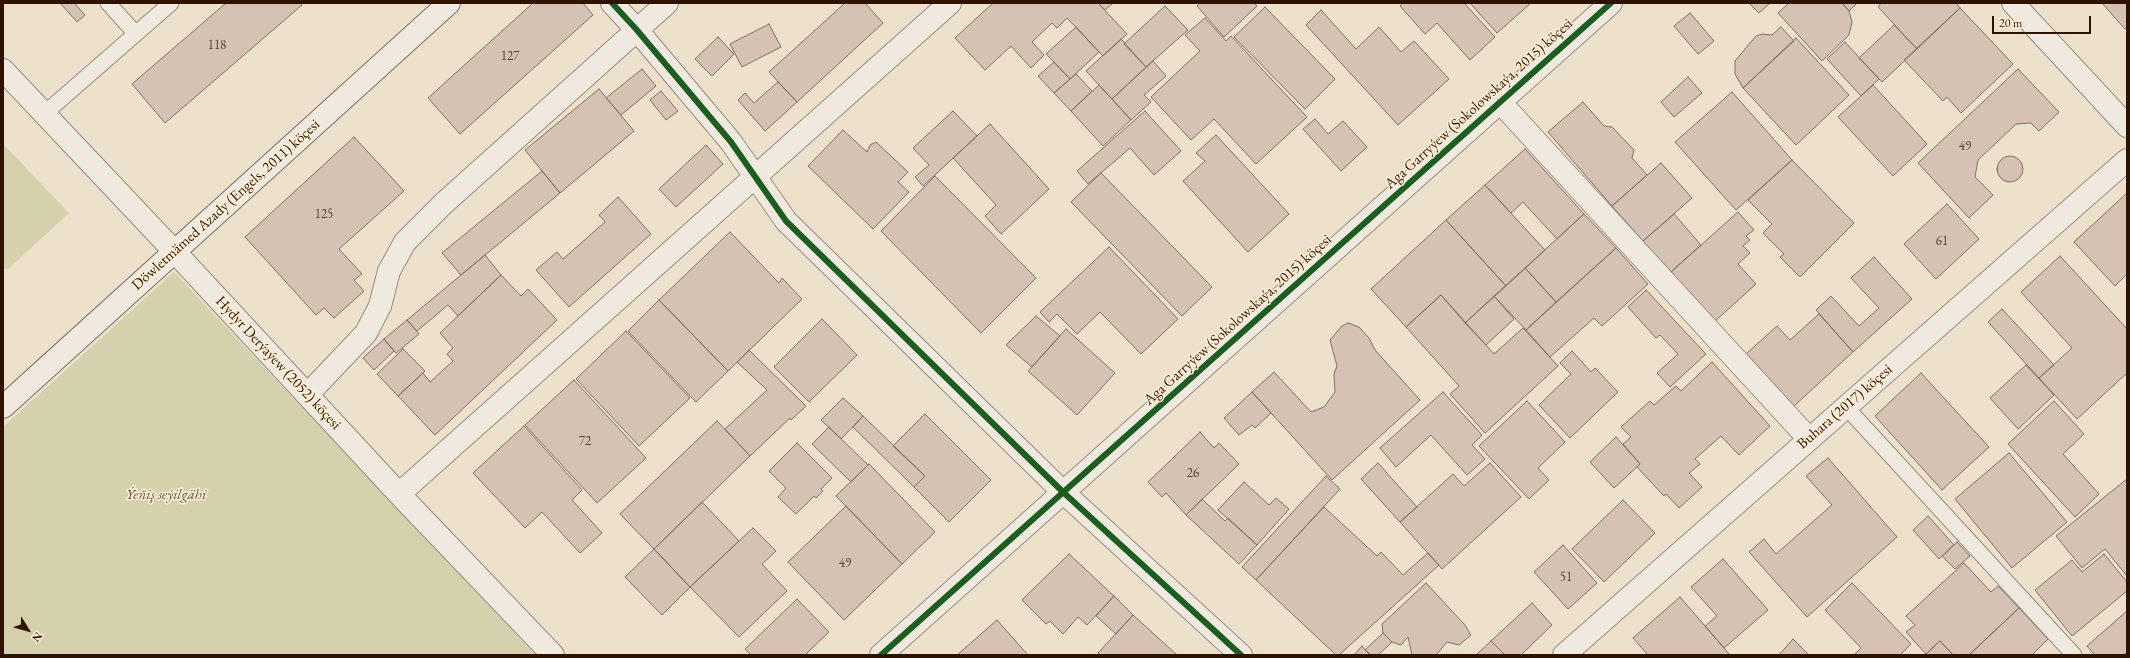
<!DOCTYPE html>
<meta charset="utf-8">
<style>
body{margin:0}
#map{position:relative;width:2130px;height:658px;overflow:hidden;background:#ede1cc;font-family:"EB Garamond",serif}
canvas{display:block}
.frame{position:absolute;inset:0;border:4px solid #2e1200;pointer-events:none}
.north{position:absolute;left:8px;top:610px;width:40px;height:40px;-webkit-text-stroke:3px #fceed5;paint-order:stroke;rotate:127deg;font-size:11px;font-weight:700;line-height:16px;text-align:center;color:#2e1200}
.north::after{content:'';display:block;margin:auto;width:14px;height:18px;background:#2e1200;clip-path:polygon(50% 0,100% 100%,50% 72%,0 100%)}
.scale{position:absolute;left:1992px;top:16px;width:99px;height:18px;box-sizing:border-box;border:2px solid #2e1200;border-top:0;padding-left:5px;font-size:12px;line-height:14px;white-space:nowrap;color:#2e1200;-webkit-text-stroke:3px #fceed5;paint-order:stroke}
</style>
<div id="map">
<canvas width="2130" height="658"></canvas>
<div class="frame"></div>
<div class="north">N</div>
<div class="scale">20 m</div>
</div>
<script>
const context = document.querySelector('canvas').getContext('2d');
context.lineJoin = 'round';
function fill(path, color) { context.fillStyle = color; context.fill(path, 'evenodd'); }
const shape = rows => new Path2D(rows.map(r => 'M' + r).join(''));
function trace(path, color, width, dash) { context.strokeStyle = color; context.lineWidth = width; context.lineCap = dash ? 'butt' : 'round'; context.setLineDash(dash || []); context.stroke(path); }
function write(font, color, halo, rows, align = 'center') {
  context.font = font + ' "EB Garamond",serif'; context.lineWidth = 3; context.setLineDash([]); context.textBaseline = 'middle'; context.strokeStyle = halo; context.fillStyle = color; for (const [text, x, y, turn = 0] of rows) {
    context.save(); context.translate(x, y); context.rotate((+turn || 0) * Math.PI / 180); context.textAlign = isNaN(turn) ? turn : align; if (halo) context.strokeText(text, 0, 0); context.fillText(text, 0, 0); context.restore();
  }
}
fill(shape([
 [3,144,69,213,7,270,6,268,3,270],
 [174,272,536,655,3,655,3,427]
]), '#d4d1ac');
const building = shape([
 [60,3,74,3,85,15,77,22,60,3],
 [226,3,300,3,302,5,165,123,132,84,226,3],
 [533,3,583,3,593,15,460,134,428,98,533,3],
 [845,3,865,3,883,23,797,102,769,72,845,3],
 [993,3,1098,3,1127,34,1103,56,1067,18,1057,28,1052,23,1032,42,1044,55,1031,68,1011,46,985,70,955,38,993,3],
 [1098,3,1113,3,1105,10,1098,3],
 [1200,3,1254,3,1257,6,1224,37,1197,6,1200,3],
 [1403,3,1464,3,1495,37,1470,60,1437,23,1425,34,1400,6,1403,3],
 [1470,3,1531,3,1497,33,1470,3],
 [1749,3,1770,3,1759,13,1749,3],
 [1789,3,1842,3,1849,11,1852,22,1849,35,1822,61,1778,13,1789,3],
 [1842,3,1857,3,1849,11,1842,3],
 [1881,3,1956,3,1960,8,1917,49,1878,7,1881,3],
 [2102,3,2127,3,2127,27,2125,29,2102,3],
 [1165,6,1188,30,1146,67,1124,44,1165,6],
 [1265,7,1335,79,1305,109,1234,37,1265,7],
 [1960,8,2013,64,1961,113,1947,97,1943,101,1904,60,1960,8],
 [1321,10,1356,49,1379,27,1401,52,1414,41,1449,79,1398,125,1306,25,1321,10],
 [1690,13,1714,41,1698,54,1674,26,1690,13],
 [1205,18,1226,41,1231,36,1307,117,1256,164,1214,119,1191,140,1151,97,1200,51,1185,35,1205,18],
 [769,24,781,47,742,67,730,44,769,24],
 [1894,25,1917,49,1882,82,1859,58,1894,25],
 [1076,27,1099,52,1070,79,1046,54,1076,27],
 [1781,27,1794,41,1743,88,1735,74,1735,61,1756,36,1762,34,1772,35,1781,27],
 [718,37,734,54,712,76,695,59,718,37],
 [1796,38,1849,95,1796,145,1743,88,1796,38],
 [1121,39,1146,67,1112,99,1086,71,1121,39],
 [1845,42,1879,79,1861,96,1827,59,1845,42],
 [1153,61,1166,76,1144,95,1151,102,1131,120,1112,99,1153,61],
 [1054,62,1070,79,1054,93,1038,76,1054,62],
 [642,69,656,86,621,115,606,98,642,69],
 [2018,69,2059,112,2039,131,2031,123,2016,124,1978,160,1975,177,1993,195,1969,218,1918,163,2018,69],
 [1076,74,1092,91,1071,111,1054,93,1076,74],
 [1688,77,1702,93,1674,117,1661,102,1688,77],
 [778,82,797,102,765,131,738,100,745,93,754,103,778,82],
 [1099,85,1131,120,1103,146,1071,111,1099,85],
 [1873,85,1927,144,1893,176,1838,117,1873,85],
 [599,89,634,131,560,193,525,150,599,89],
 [661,91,678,111,666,120,650,100,661,91],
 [1732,92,1792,160,1736,210,1675,142,1732,92],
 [1583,102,1604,126,1612,127,1634,150,1632,158,1647,175,1612,206,1548,132,1583,102],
 [953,111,977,136,923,186,915,177,929,165,913,148,953,111],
 [1145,111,1181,151,1154,175,1130,148,1088,184,1077,171,1145,111],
 [1315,119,1328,134,1343,121,1367,147,1341,171,1303,129,1315,119],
 [990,124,1049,189,1001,234,985,216,996,205,953,158,990,124],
 [843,130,867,152,870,145,876,142,908,172,898,182,909,192,873,229,808,166,843,130],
 [1216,135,1289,214,1248,252,1183,181,1205,161,1196,153,1216,135],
 [354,137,404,191,339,249,362,274,354,280,364,291,334,318,324,308,316,315,245,237,354,137],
 [706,145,723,164,676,207,659,189,706,145],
 [1525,149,1584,214,1557,239,1523,202,1511,213,1485,185,1525,149],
 '1997 169a13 13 0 1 1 26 0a13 13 0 1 1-26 0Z',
 [1792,160,1854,223,1800,277,1780,257,1784,254,1763,233,1772,224,1748,200,1792,160],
 [1661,163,1692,198,1643,241,1612,206,1661,163],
 [542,171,560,193,461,275,442,253,542,171],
 [1101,173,1212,287,1182,316,1071,202,1101,173],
 [935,176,1036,278,981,333,881,231,935,176],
 [1485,185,1545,250,1506,286,1446,220,1485,185],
 [2127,193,2127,274,2115,286,2074,242,2127,193],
 [618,197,651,234,569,307,536,270,557,252,563,259,605,222,599,215,618,197],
 [1947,204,1979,239,1936,279,1904,244,1947,204],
 [1738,212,1754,230,1746,236,1750,240,1743,246,1750,253,1738,264,1756,284,1714,322,1671,272,1738,212],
 [1584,214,1616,248,1556,302,1525,268,1584,214],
 [1674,214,1701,245,1671,272,1643,241,1674,214],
 [1446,220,1506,286,1465,323,1441,295,1406,327,1371,289,1446,220],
 [730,232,779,283,782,278,802,299,728,371,659,300,730,232],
 [1109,247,1178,319,1141,354,1100,312,1077,334,1057,314,1049,322,1040,312,1109,247],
 [1616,248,1648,284,1602,326,1594,318,1550,357,1526,330,1616,248],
 [485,255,501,275,458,316,448,305,417,331,407,320,485,255],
 [2060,256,2127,329,2127,373,2077,419,2039,378,2072,348,2021,292,2060,256],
 [1874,257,1912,299,1853,352,1816,310,1831,296,1859,326,1879,308,1851,278,1874,257],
 [1525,268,1556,302,1526,330,1494,296,1525,268],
 [501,275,521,296,528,289,557,320,435,435,398,396,423,373,430,382,453,361,447,354,453,348,440,333,501,275],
 [1646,290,1706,354,1670,387,1657,373,1678,354,1660,335,1656,338,1628,307,1646,290],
 [1441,295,1494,354,1523,328,1558,366,1485,433,1450,394,1459,386,1406,327,1441,295],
 [1494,296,1514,319,1486,345,1465,323,1494,296],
 [659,300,728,371,696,402,628,331,659,300],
 [2002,309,2054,365,2039,378,1988,322,2002,309],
 [1819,314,1853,352,1794,406,1746,354,1777,326,1790,340,1819,314],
 [1036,316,1060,336,1032,367,1006,345,1036,316],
 [822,319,857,355,809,402,774,367,822,319],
 [407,320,419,334,396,353,384,339,407,320],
 [1348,323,1359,327,1369,338,1375,350,1420,400,1332,480,1252,392,1274,372,1311,412,1324,407,1335,392,1334,374,1337,366,1330,340,1342,326,1348,323],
 [1066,329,1115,373,1077,415,1028,371,1066,329],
 [626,331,690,398,639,446,576,379,626,331],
 [384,339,394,351,374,370,363,358,384,339],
 [403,349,425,371,398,396,377,374,403,349],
 [749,350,806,406,791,420,790,418,750,456,725,429,767,390,737,362,749,350],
 [1572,351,1591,372,1595,368,1618,392,1570,438,1539,405,1571,374,1560,363,1572,351],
 [1712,362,1770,426,1739,455,1721,436,1695,459,1700,464,1689,473,1702,487,1679,508,1666,494,1664,496,1637,467,1640,464,1623,444,1631,437,1621,427,1650,401,1654,405,1676,386,1681,391,1712,362],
 [2026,365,2054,395,2018,429,1990,398,2026,365],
 [1921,373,1989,447,1942,490,1875,416,1921,373],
 [574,380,646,458,597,503,525,425,574,380],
 [1252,392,1271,413,1255,428,1252,425,1239,435,1224,418,1252,392],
 [1443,392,1482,435,1472,445,1485,459,1467,475,1431,435,1396,467,1380,448,1443,392],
 [843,398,863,416,841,439,821,420,843,398],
 [1527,401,1565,442,1538,468,1549,480,1529,499,1479,446,1527,401],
 [2054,401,2084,434,2063,454,2099,494,2075,517,2008,444,2054,401],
 [925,414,991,480,949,522,914,487,925,476,893,446,925,414],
 [863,416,925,476,914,487,853,427,863,416],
 [717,421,750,456,654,549,620,514,717,421],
 [524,426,582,490,572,500,602,533,580,553,542,512,525,528,473,473,524,426],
 [829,427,868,465,851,482,812,444,829,427],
 [1200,432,1214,448,1219,443,1239,464,1186,515,1166,493,1162,497,1148,482,1200,432],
 [1616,437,1640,464,1614,488,1590,462,1616,437],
 [797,443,832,478,821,489,823,491,816,498,814,496,796,514,778,497,786,488,769,471,797,443],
 [2009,453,2067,522,2012,568,1955,499,2009,453],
 [1828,458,1897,537,1807,617,1749,552,1764,539,1776,554,1832,505,1806,476,1828,458],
 [1378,463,1417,507,1400,522,1361,479,1378,463],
 [1490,463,1521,497,1442,569,1400,522,1453,474,1464,486,1490,463],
 [869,464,935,532,902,564,836,496,869,464],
 [1326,476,1340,489,1256,580,1242,567,1326,476],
 [2127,479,2127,576,2105,549,2082,568,2056,536,2127,479],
 [1244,482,1269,505,1276,498,1289,509,1257,545,1218,510,1244,482],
 [1202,499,1225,521,1228,518,1257,545,1239,564,1186,515,1202,499],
 [1623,500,1655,533,1604,582,1572,549,1623,500],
 [702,502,739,541,690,587,654,549,702,502],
 [846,506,902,564,844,620,788,562,846,506],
 [1324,507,1377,556,1381,552,1403,575,1428,553,1439,565,1339,655,1336,655,1256,580,1324,507],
 [1928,516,1954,545,1939,559,1913,530,1928,516],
 [753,528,776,551,762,564,787,591,739,637,690,587,753,528],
 [1957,542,1970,556,1955,569,1942,556,1957,542],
 [1563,545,1597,583,1568,609,1534,572,1563,545],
 [654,549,690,587,662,615,625,577,654,549],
 [1069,554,1114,596,1087,625,1078,617,1063,634,1050,621,1046,624,1022,600,1069,554],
 [2104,554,2127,582,2127,591,2072,636,2035,590,2072,560,2082,572,2104,554],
 [1723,559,1768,610,1724,648,1705,626,1717,616,1691,587,1723,559],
 [1964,563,1991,592,1998,586,2019,608,1969,655,1953,655,1940,641,1926,654,1906,632,1915,625,1906,616,1964,563],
 [1426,583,1465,625,1471,635,1459,645,1447,642,1436,655,1412,655,1408,637,1401,645,1392,642,1383,633,1382,624,1426,583],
 [1852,583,1911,644,1900,655,1854,655,1861,648,1825,610,1852,583],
 [1114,596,1133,615,1116,634,1096,616,1114,596],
 [1680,597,1730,655,1648,655,1633,638,1680,597],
 [797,599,829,632,805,655,751,655,745,649,797,599],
 [1532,603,1552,625,1521,655,1505,655,1491,641,1532,603],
 [2019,608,2048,639,2032,655,1969,655,2019,608],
 [2127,611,2127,652,2123,655,2095,655,2087,646,2127,611],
 [1133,615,1177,655,1101,655,1098,653,1133,615],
 [997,620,1028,655,957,655,997,620],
 [1383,633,1392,642,1378,655,1371,655,1365,650,1383,633],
 [1793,639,1809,655,1779,655,1793,639],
 [1491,641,1505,655,1476,655,1491,641],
 [1940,641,1953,655,1924,655,1926,654,1940,641],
 [1362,646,1365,650,1371,655,1354,655,1362,646]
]);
fill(building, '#d6c2b5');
trace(building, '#7c7164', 1);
const lane = shape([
 [108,3,136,34],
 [44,114,171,3],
 [1846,407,2074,655]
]);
const street = shape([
 [612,3,636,29,731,142,786,221,1064,493,1241,655],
 [2013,3,2127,126],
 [3,70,174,251,399,494,553,655],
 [1500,102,1809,439],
 [308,394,366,333,380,306,389,271,405,242,443,204,667,3],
 [399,494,950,3],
 [881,655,1611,3],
 [1564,655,2127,160]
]);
const secondary = shape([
 [3,407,449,3]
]);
trace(lane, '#978d7f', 17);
trace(street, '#978d7f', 24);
trace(secondary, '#7c7164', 24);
trace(lane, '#efe9df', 15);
trace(street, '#efe9df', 22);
trace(secondary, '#efe9df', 22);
trace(shape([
 [612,3,636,29,731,142,786,221,1064,493,1241,655],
 [881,655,1611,3]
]), '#1b5e20', 6);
write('13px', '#583e2d', null, [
 ["118",217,45],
 ["127",510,56],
 ["49",1965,146],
 ["125",324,214],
 ["61",1942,241],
 ["72",585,441],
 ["26",1193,473],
 ["49",845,563],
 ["51",1566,577]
]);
write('15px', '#2e1200', '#fceed5', [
 ["Aga Garryýew (Sokolowskaýa, 2015) köçesi",1479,104,-42],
 ["Döwletmämed Azady (Engels, 2011) köçesi",226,205,-42],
 ["Aga Garryýew (Sokolowskaýa, 2015) köçesi",1238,320,-42],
 ["Hydyr Derýaýew (2052) köçesi",278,363,47],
 ["Buhara (2017) köçesi",1845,407,-41]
]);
write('italic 15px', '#615033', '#fceed5', [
 ["Ýeňiş seýilgähi",166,495]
]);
</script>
